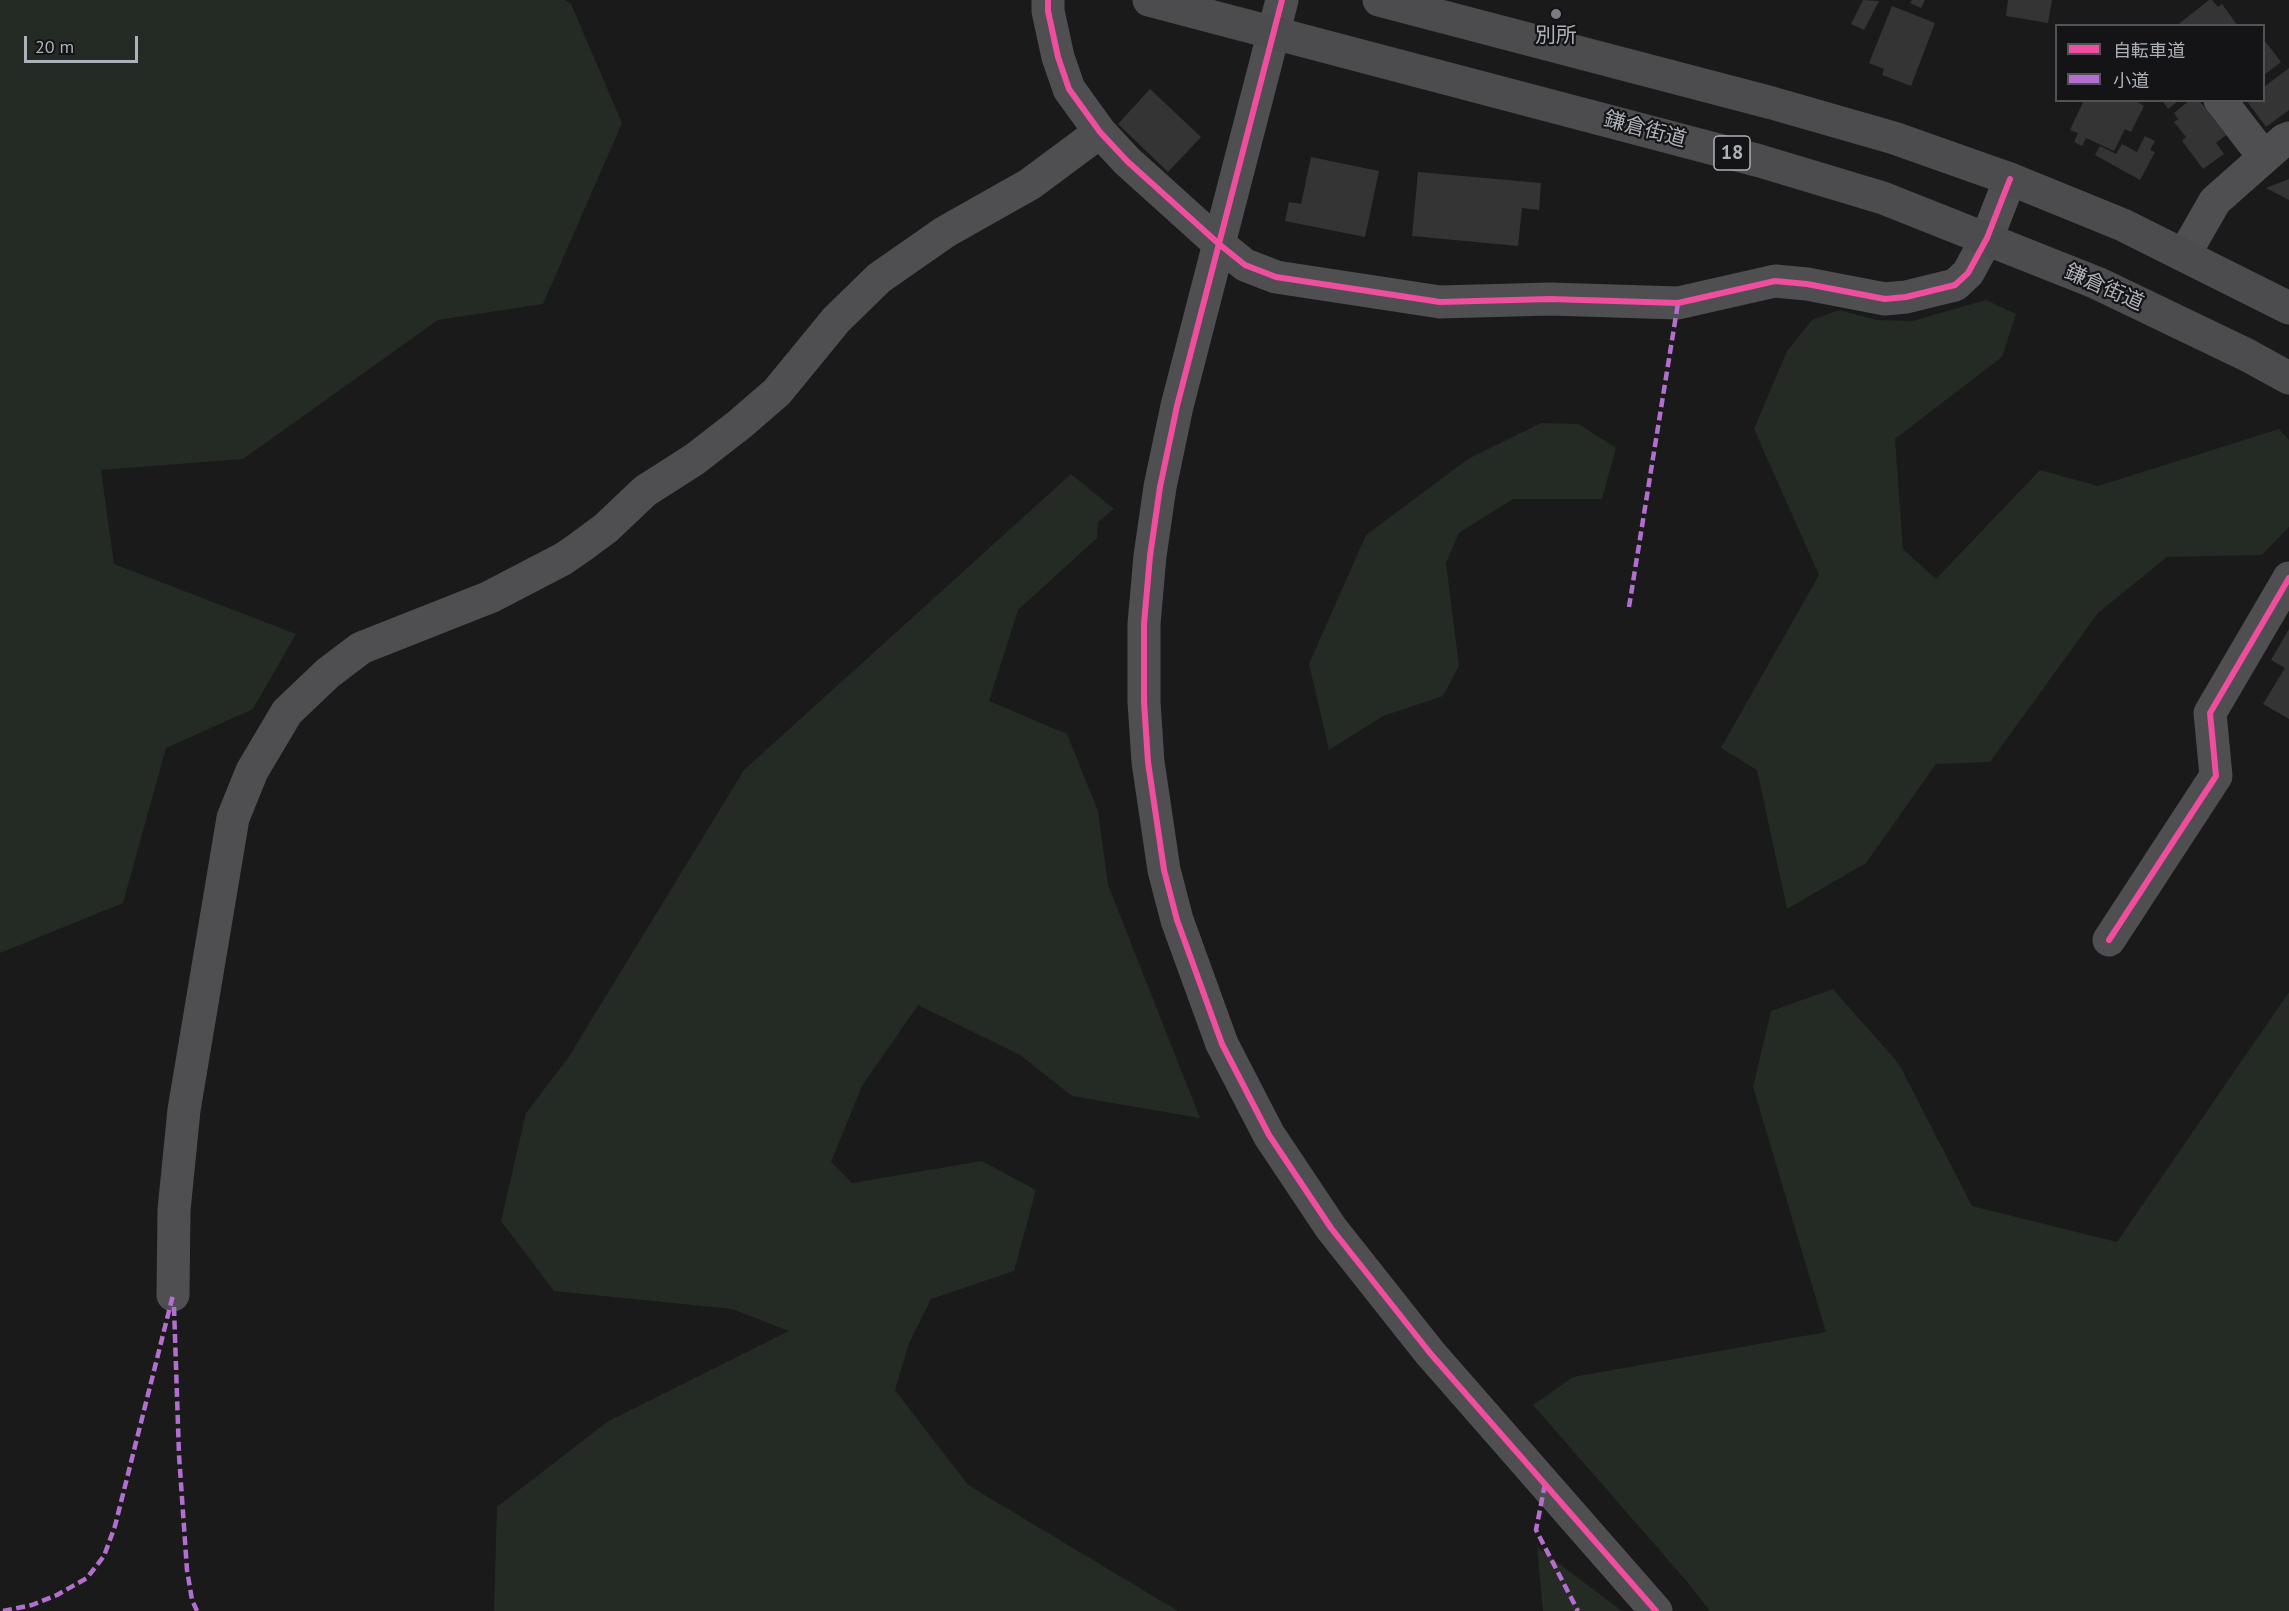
<!DOCTYPE html>
<meta charset="utf-8">
<style>
body{margin:0}
#map{position:relative;width:2289px;height:1611px;overflow:hidden;background:#1a1a1a;font-family:"PT Sans","Noto Sans JP",sans-serif}
canvas{display:block}
.legend{position:absolute;left:2055px;top:24px;width:210px;height:78px;box-sizing:border-box;background:#141416;border:2px solid #515357;margin:0;padding:8px 10px;list-style:none;font-size:18px;color:#adb1b9}
.legend li{display:flex;align-items:center;gap:12px;height:30px}
.legend b{width:30px;border:2px solid #515357}
.scale{position:absolute;left:24px;top:36px;width:114px;height:27px;box-sizing:border-box;border:3px solid #adb1b9;border-top:0;padding-left:8px;font-size:18px;line-height:21px;white-space:nowrap;color:#adb1b9;-webkit-text-stroke:4px #141416;paint-order:stroke}
</style>
<div id="map">
<canvas width="2289" height="1611"></canvas>
<ul class="legend">
<li><b style="height:8px;background:#ef4d9e"></b>自転車道</li>
<li><b style="height:8px;background:#b36fd0"></b>小道</li>
</ul>
<div class="scale">20 m</div>
</div>
<script>
const context = document.querySelector('canvas').getContext('2d');
context.lineJoin = 'round';
function fill(path, color) { context.fillStyle = color; context.fill(path, 'evenodd'); }
const shape = rows => new Path2D(rows.map(r => 'M' + r).join(''));
function trace(path, color, width, dash) { context.strokeStyle = color; context.lineWidth = width; context.lineCap = dash ? 'butt' : 'round'; context.setLineDash(dash || []); context.stroke(path); }
function write(font, color, halo, rows, align = 'center') {
  context.font = font + ' "PT Sans","Noto Sans JP",sans-serif'; context.lineWidth = 4.5; context.setLineDash([]); context.textBaseline = 'middle'; context.strokeStyle = halo; context.fillStyle = color; for (const [text, x, y, turn = 0] of rows) {
    context.save(); context.translate(x, y); context.rotate((+turn || 0) * Math.PI / 180); context.textAlign = isNaN(turn) ? turn : align; if (halo) context.strokeText(text, 0, 0); context.fillText(text, 0, 0); context.restore();
  }
}
fill(shape([
 [0,0,565,0,571,4,622,123,543,304,438,320,243,459,101,470,114,564,296,634,253,709,166,748,123,903,0,953],
 [1986,300,2016,314,2002,357,1895,439,1903,549,1936,579,2040,470,2098,486,2279,429,2289,440,2289,527,2262,555,2167,557,2098,613,1990,762,1936,764,1866,863,1787,909,1757,770,1721,748,1819,575,1754,429,1787,351,1812,320,1839,310,1877,320,1912,321],
 [1541,423,1579,424,1616,448,1602,499,1513,499,1459,533,1446,563,1459,666,1443,696,1383,716,1329,750,1309,664,1366,535,1468,459],
 [1071,474,1114,509,1098,522,1097,538,1018,610,989,701,1067,734,1098,811,1108,885,1200,1118,1072,1096,1020,1055,918,1005,862,1086,831,1162,852,1183,982,1161,1036,1190,1014,1271,931,1299,909,1343,895,1390,968,1485,1178,1611,494,1611,497,1507,607,1422,789,1331,732,1309,554,1291,501,1221,526,1113,568,1058,744,770],
 [1833,989,1899,1064,1972,1206,2117,1242,2289,992,2289,1611,1710,1611,1683,1577,1533,1405,1573,1377,1826,1332,1753,1087,1771,1011],
 [1537,1547,1622,1611,1543,1611]
]), '#242a24');
fill(shape([
 [1863,0,1879,1,1864,30,1851,24],
 [1912,0,1925,0,1921,8,1910,3],
 [2008,0,2052,0,2048,23,2006,16],
 [2209,0,2212,0,2218,7,2222,4,2238,26,2176,26],
 [1892,6,1935,23,1911,86,1882,75,1884,69,1869,63],
 [2264,40,2281,62,2264,75],
 [2289,68,2289,110,2266,127,2246,100,2264,100,2264,87],
 [1150,89,1201,137,1168,172,1118,124],
 [2084,100,2134,100,2144,106,2131,132,2125,129,2114,151,2086,138,2082,146,2074,142,2078,133,2070,130],
 [2162,100,2179,100,2168,109],
 [2190,100,2199,100,2226,135,2216,143,2224,154,2203,169,2182,141,2186,137,2174,122,2178,119,2174,113],
 [2145,136,2155,141,2150,150,2155,152,2140,180,2095,155,2100,146,2116,154,2122,144,2137,152],
 [1311,157,1379,171,1365,237,1285,221,1289,202,1301,204],
 [1418,172,1541,183,1539,210,1522,208,1518,246,1412,236],
 [2289,179,2289,200,2266,188],
 [2289,629,2289,719,2263,704,2285,668,2271,660]
]), '#343435');
trace(shape([
 [1048,0,1048,11,1058,57,1069,89,1100,132,1127,161,1219,244,1245,265,1276,277,1440,302,1550,299,1678,303,1775,281,1807,284,1885,299,1906,297,1955,285,1968,273,1987,238,2010,179],
 [1282,0,1177,406,1160,487,1150,556,1144,624,1144,702,1148,762,1164,870,1177,920,1222,1044,1269,1135,1331,1228,1430,1353,1656,1611],
 [2220,100,2264,157],
 [2184,255,2215,201,2284,140,2289,138],
 [2109,940,2216,776,2210,713,2289,578],
 [173,1295,174,1210,184,1110,233,818,252,771,287,712,328,673,361,648,490,597,563,559,579,548,606,528,645,491,695,459,740,424,777,392,836,320,879,278,945,232,1030,184,1100,132]
]), '#4f4f52', 33);
trace(shape([
 [1149,0,1760,161,1883,198,2097,283,2247,355,2289,378],
 [1379,0,1772,103,1894,138,2010,179,2123,225,2289,308]
]), '#4c4c4e', 33);
trace(shape([
 [1629,607,1678,303],
 [174,1307,179,1455,187,1570,192,1600,197,1611],
 [1545,1484,1536,1530,1578,1611],
 [3,1611,32,1605,57,1595,87,1578,104,1556,115,1526,173,1295]
]), '#b36fd0', 4.5, [9, 4.5]);
trace(shape([
 [1048,0,1048,11,1058,57,1069,89,1100,132,1127,161,1219,244,1245,265,1276,277,1440,302,1550,299,1678,303,1775,281,1807,284,1885,299,1906,297,1955,285,1968,273,1987,238,2010,179],
 [1282,0,1177,406,1160,487,1150,556,1144,624,1144,702,1148,762,1164,870,1177,920,1222,1044,1269,1135,1331,1228,1430,1353,1656,1611],
 [2109,940,2216,776,2210,713,2289,578]
]), '#ef4d9e', 6);
for (const [x, y, r, color] of [
 [1556,14,6,"#7a7c81"]
]) { const dot = new Path2D(); dot.arc(x, y, r, 0, 2 * Math.PI); context.fillStyle = color; context.fill(dot); trace(dot, '#141416', 2); }
for (const [x, y, w] of [
 [1732,153,36]
]) { const box = new Path2D(); box.roundRect(x - w / 2, y - 17, w, 34, 4.5); context.fillStyle = '#141416'; context.fill(box); trace(box, '#adb1b9', 1.5); }
write('bold 20px', '#adb1b9', null, [
 ["18",1732,153]
]);
write('21px', '#adb1b9', '#141416', [
 ["別所",1556,36]
]);
write('21px', '#adb1b9', '#141416', [
 ["鎌倉街道",1645,130,15],
 ["鎌倉街道",2104,288,24]
]);
</script>
